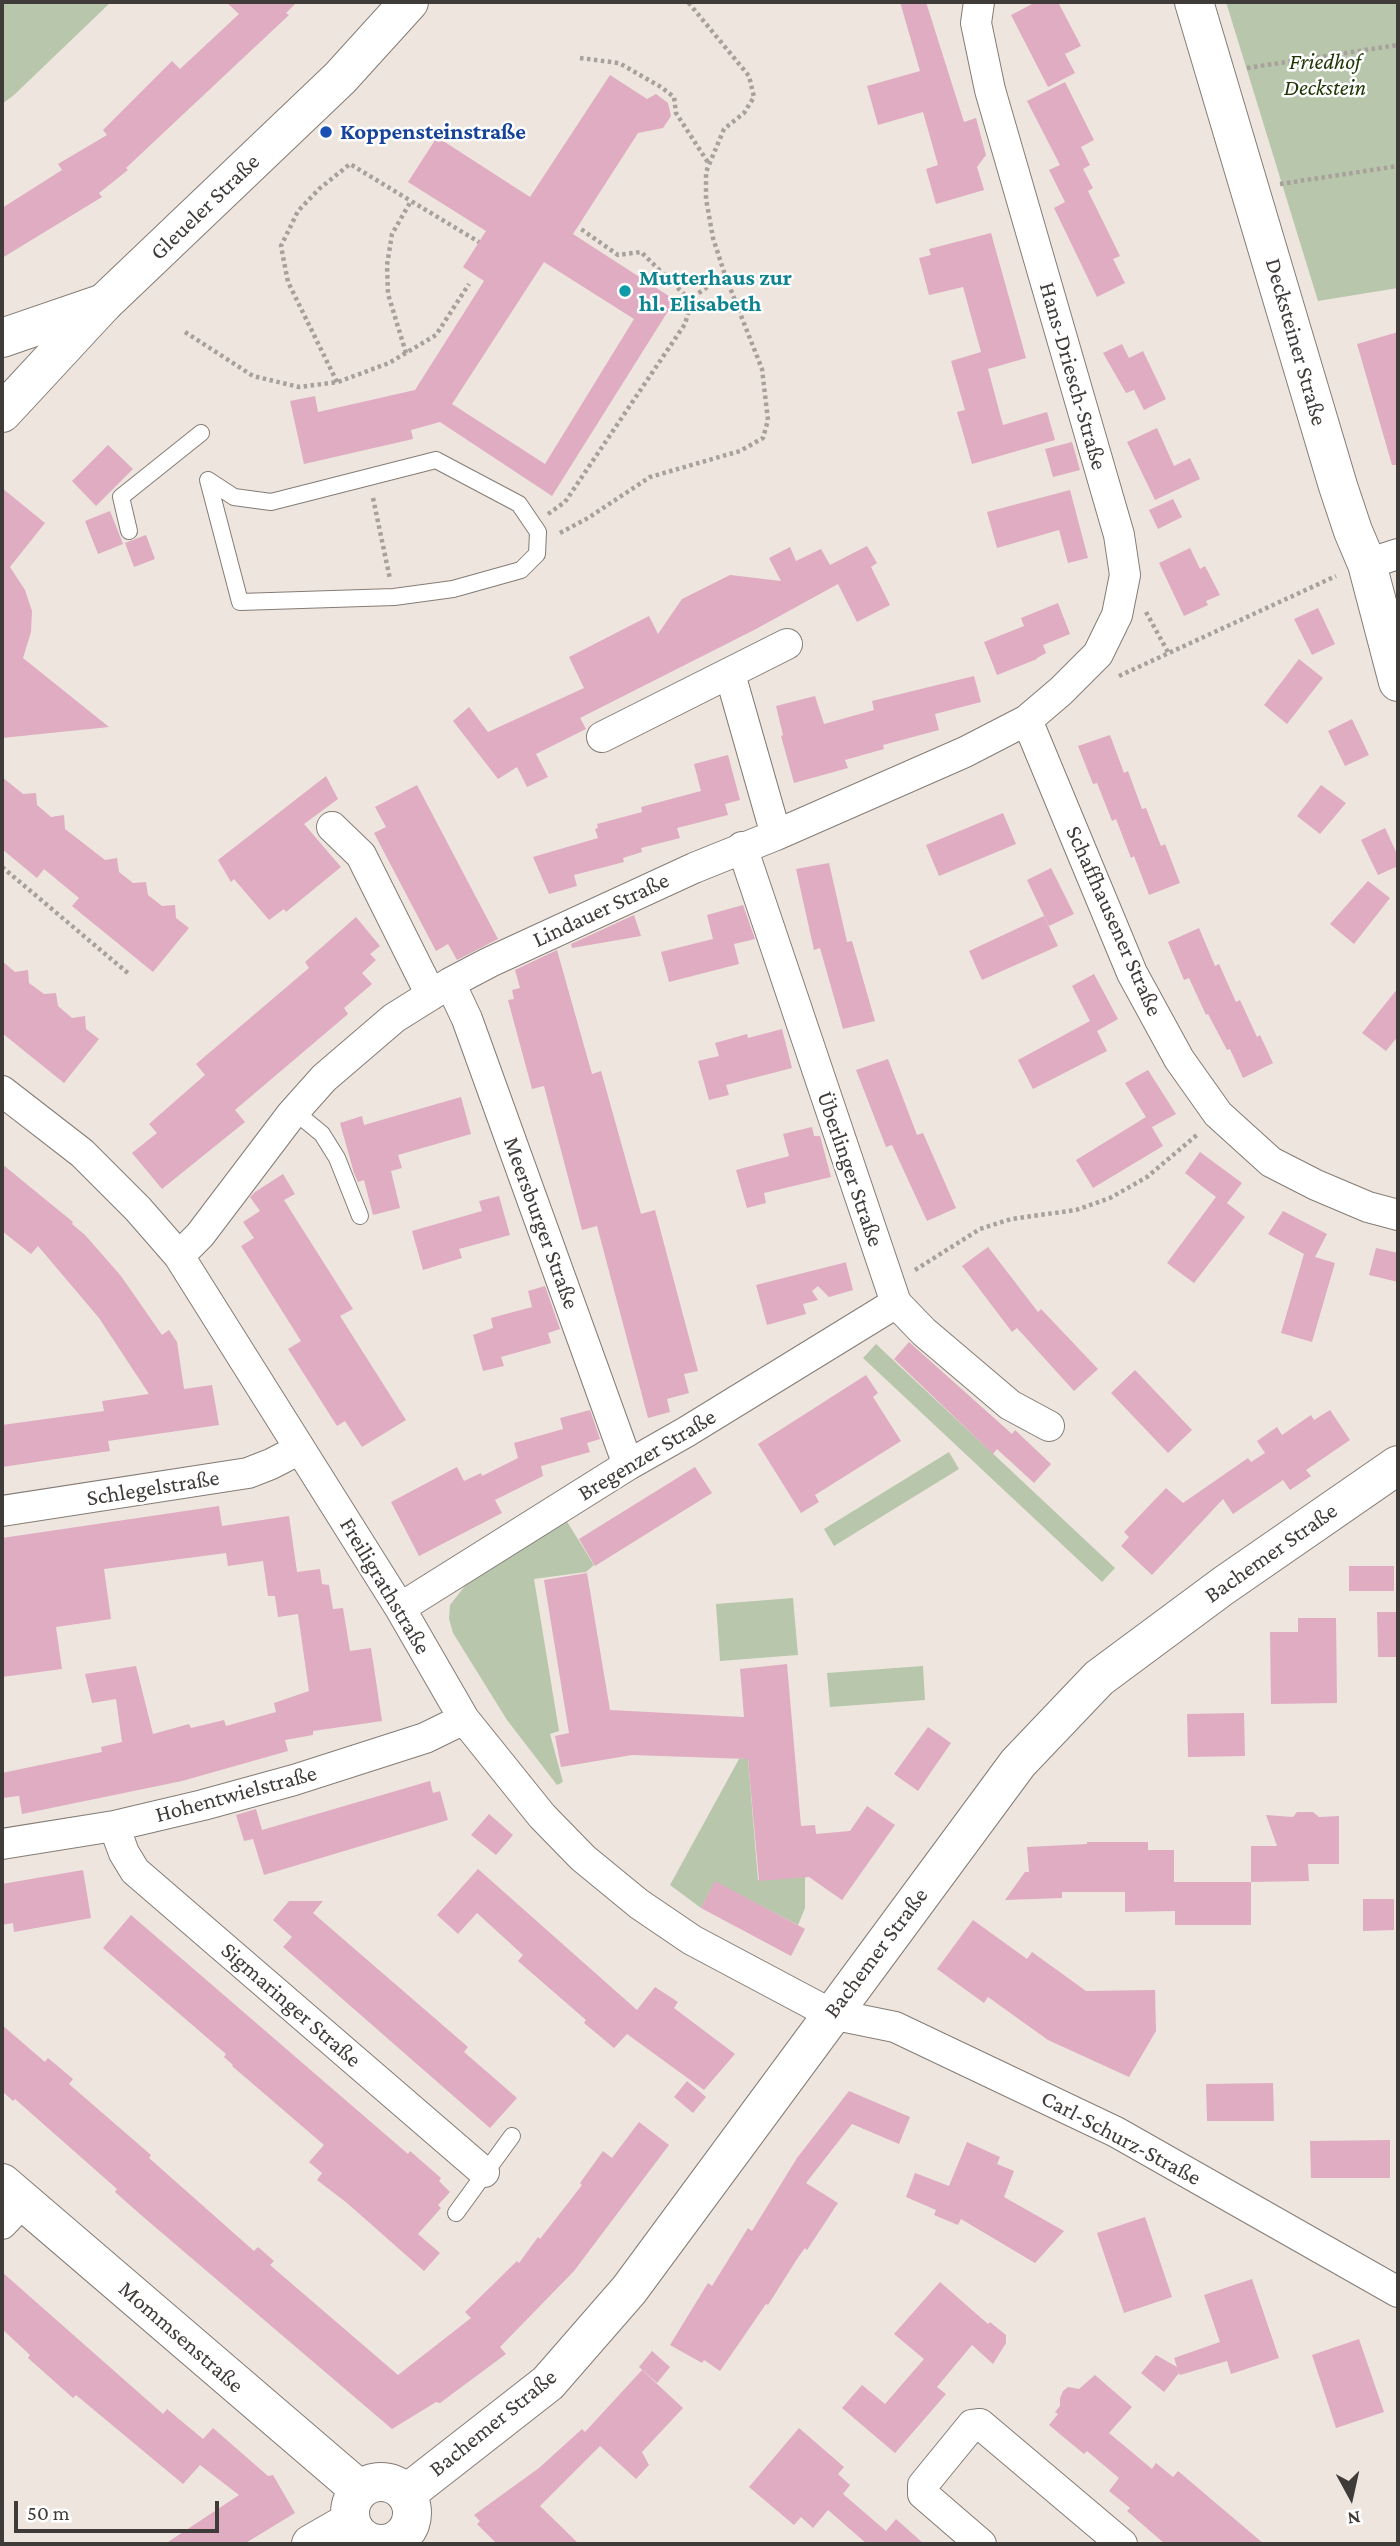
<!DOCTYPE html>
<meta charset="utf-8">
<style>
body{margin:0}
#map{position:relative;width:1400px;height:2546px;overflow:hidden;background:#eee5de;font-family:"Crimson Pro",serif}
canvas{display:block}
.frame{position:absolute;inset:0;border:4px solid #3f3b39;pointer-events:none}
.north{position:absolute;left:1316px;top:2462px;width:70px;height:70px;-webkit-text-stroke:5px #fff;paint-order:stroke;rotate:172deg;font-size:19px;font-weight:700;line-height:28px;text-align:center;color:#3f3b39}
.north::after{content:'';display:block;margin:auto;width:24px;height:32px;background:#3f3b39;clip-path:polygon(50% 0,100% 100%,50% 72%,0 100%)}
.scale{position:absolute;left:14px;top:2501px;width:205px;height:32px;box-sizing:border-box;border:4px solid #3f3b39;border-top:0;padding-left:9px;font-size:21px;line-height:24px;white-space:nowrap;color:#3f3b39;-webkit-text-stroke:5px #fff;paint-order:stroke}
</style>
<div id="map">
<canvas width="1400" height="2546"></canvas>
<div class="frame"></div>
<div class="north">N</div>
<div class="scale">50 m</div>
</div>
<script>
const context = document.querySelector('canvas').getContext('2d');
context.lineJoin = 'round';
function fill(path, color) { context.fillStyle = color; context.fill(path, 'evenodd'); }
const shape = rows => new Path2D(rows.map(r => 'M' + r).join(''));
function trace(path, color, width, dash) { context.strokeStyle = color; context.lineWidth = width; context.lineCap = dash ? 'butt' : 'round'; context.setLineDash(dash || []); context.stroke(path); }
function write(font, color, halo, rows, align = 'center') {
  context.font = font + ' "Crimson Pro",serif'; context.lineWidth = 5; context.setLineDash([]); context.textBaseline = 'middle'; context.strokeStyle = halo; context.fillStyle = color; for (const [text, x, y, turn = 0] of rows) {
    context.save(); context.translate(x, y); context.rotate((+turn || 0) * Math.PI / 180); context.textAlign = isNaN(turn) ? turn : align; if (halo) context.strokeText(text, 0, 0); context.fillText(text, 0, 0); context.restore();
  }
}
fill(shape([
 [2,2,111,2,14,95,2,104],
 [1226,2,1398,2,1398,288,1318,301],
 [876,1344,1115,1568,1102,1582,863,1358],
 [949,1452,959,1469,834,1546,824,1529],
 [566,1520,594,1565,586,1572,534,1579,559,1731,550,1734,563,1782,557,1785,507,1720,453,1633,449,1619,450,1605,468,1582],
 [793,1598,798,1655,720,1661,716,1604],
 [923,1666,925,1700,830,1707,827,1673],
 [739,1759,748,1759,758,1880,805,1877,805,1908,798,1925,715,1882,701,1908,670,1885]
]), '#b8c7ac');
fill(shape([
 [226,2,297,2,286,13,289,15,126,168,128,170,99,193,102,197,2,258,2,208,62,170,58,164,107,135,103,130,172,61,180,69,239,14],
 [900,2,926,2,964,122,976,118,986,155,977,167,984,190,936,204,926,169,938,165,923,112,878,125,867,86,920,71],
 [1036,2,1058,2,1081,46,1065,54,1075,73,1048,87,1011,15],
 [610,75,647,99,656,94,668,103,671,116,663,128,638,133,573,234,675,300,552,496,440,422,411,430,413,439,304,464,290,401,315,396,318,412,415,390,484,281,463,267,486,231,408,182,437,137,530,197],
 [544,262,634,319,545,464,452,404],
 [1065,82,1094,140,1081,147,1090,165,1083,169,1093,188,1088,191,1120,256,1113,259,1125,283,1097,297,1054,208,1065,202,1049,170,1060,165,1027,101],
 [991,233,1026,358,988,369,1003,425,1047,412,1055,440,972,464,957,412,965,410,951,361,981,352,963,287,929,295,919,258,931,255,929,249],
 [1398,332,1398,465,1392,465,1357,344],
 [1122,344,1129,358,1143,351,1166,399,1144,410,1134,390,1126,393,1103,353],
 [1157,428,1174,466,1190,458,1200,479,1155,500,1127,442],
 [1072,442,1080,470,1053,477,1045,449],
 [108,445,133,469,96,506,72,481],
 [2,488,45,523,10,567,25,590,32,611,31,632,23,658,109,727,2,738],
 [1070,490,1088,558,1068,563,1059,530,997,548,987,512],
 [1173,499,1182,517,1158,529,1149,510],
 [110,511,123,544,98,554,85,521],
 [146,535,155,559,134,567,125,543],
 [867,546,877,563,871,567,890,605,857,622,838,584,756,629,580,718,586,729,536,754,548,777,527,787,517,767,498,779,453,721,469,707,488,732,584,688,569,657,649,616,658,634,682,599,730,575,781,581,769,558,790,547,796,561,821,549,830,565],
 [1190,548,1200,569,1205,566,1220,595,1206,601,1208,605,1184,616,1159,563],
 [1058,603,1070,634,1043,645,1046,653,1037,658,1037,659,997,675,984,642,1024,626,1021,618],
 [1318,608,1335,644,1312,655,1294,619],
 [1299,659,1323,678,1287,724,1264,705],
 [974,676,981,702,935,714,939,730,883,745,884,749,845,760,848,768,794,783,781,736,783,735,776,706,815,696,824,724,874,710,872,701],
 [1352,719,1369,755,1345,766,1328,731],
 [1110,735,1124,773,1128,771,1142,809,1146,808,1161,846,1165,844,1180,883,1149,895,1134,856,1131,858,1116,819,1112,821,1097,783,1093,784,1078,746],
 [728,755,740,800,725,804,728,815,677,828,680,838,641,848,642,852,623,858,624,862,574,875,577,886,549,894,533,857,598,838,595,829,598,828,597,824,642,812,641,807,701,791,694,764],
 [326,776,338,799,304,824,341,867,286,912,284,909,269,920,234,879,231,882,218,860],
 [2,777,23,794,36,793,37,805,51,817,64,815,65,829,105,860,117,858,119,872,133,883,146,882,148,895,162,906,175,905,176,918,189,928,153,972,72,906,79,898,44,869,37,878,2,849],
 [417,785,498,939,457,960,448,944,436,951,374,833,386,827,375,807],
 [1321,785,1346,803,1320,834,1297,816],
 [1003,813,1016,844,939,876,926,845],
 [1385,828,1398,856,1398,866,1378,875,1361,840],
 [829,863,847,942,852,941,875,1021,843,1029,820,948,814,950,796,869],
 [1051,868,1074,914,1049,926,1027,880],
 [1368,881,1390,898,1354,944,1330,924],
 [743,905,755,939,734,944,739,964,669,982,661,952,713,939,707,915],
 [634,915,641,936,572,948,571,944],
 [1044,916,1058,946,982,980,969,951],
 [356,917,380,946,370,954,376,960,362,973,372,984,344,1008,348,1014,235,1110,245,1122,162,1189,132,1153,157,1133,149,1124,205,1075,196,1064,309,968,305,962],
 [1199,928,1215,966,1219,964,1236,1002,1240,1000,1257,1037,1260,1035,1273,1063,1243,1078,1230,1049,1227,1050,1208,1014,1206,1015,1189,978,1184,980,1168,942],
 [557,950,592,1074,601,1071,641,1214,655,1210,698,1371,684,1374,689,1393,667,1399,670,1412,648,1418,597,1226,582,1230,544,1086,532,1089,508,1000,514,999,512,990,520,988,515,970],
 [2,961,15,972,28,970,29,983,44,994,56,993,58,1006,72,1018,85,1016,86,1029,99,1039,64,1083,2,1033],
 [1094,974,1118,1019,1097,1031,1107,1051,1033,1089,1018,1060,1090,1021,1072,986],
 [1398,988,1398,1036,1386,1051,1362,1033],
 [782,1029,792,1068,726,1085,729,1095,709,1100,698,1061,719,1056,715,1043,747,1034,748,1038],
 [888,1059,917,1135,923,1133,956,1208,927,1221,892,1145,886,1147,856,1070],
 [1148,1070,1176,1114,1152,1127,1125,1083],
 [461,1097,471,1134,398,1155,402,1168,391,1171,400,1208,373,1215,364,1180,358,1182,354,1173,340,1123,362,1116,364,1125],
 [1146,1117,1163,1146,1093,1188,1076,1160],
 [812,1127,814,1136,820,1136,831,1177,764,1193,766,1203,747,1208,736,1170,789,1156,783,1134],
 [1200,1152,1242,1183,1227,1203,1245,1217,1194,1283,1167,1263,1216,1197,1185,1173],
 [2,1164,73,1222,72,1224,85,1235,121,1276,162,1335,169,1330,177,1342,184,1389,212,1385,219,1425,108,1441,110,1451,2,1467,2,1425,104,1411,102,1401,149,1394,99,1318,38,1246,31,1254,2,1231],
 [283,1174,295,1194,284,1200,353,1309,340,1316,406,1420,362,1447,345,1421,337,1426,288,1349,301,1341,241,1246,254,1238,243,1222,260,1211,250,1197,255,1192],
 [499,1196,510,1235,459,1249,462,1258,423,1270,412,1231,482,1211,479,1201],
 [1283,1211,1327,1234,1315,1257,1335,1263,1312,1342,1281,1333,1304,1254,1268,1234],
 [988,1247,1038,1312,1041,1309,1098,1369,1074,1391,1017,1328,1012,1332,962,1266],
 [1376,1248,1398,1253,1398,1282,1369,1275],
 [847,1262,846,1263,853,1290,829,1297,818,1286,812,1291,818,1300,803,1304,806,1314,767,1325,756,1285],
 [545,1286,560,1329,548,1333,551,1343,501,1357,504,1366,483,1371,473,1335,493,1328,491,1318,532,1307,528,1291],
 [909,1342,1012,1434,1015,1430,1051,1464,1034,1483,997,1449,993,1454,894,1359],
 [1135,1370,1192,1430,1168,1453,1111,1393],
 [866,1375,878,1393,873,1397,901,1441,815,1495,819,1502,801,1513,758,1444],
 [590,1410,600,1439,587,1443,590,1452,541,1466,543,1476,495,1500,502,1513,419,1556,391,1502,457,1467,464,1481,481,1473,482,1476,518,1458,514,1443,563,1429,560,1418],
 [1330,1410,1350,1440,1306,1470,1311,1476,1290,1490,1283,1480,1233,1514,1223,1499,1152,1575,1121,1546,1129,1537,1124,1532,1166,1488,1183,1503,1248,1458,1251,1462,1265,1453,1257,1441,1277,1427,1282,1435,1311,1415,1314,1420],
 [695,1467,712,1493,595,1566,579,1539],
 [219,1506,222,1526,289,1516,297,1572,320,1569,322,1584,329,1585,333,1609,343,1608,350,1651,371,1648,382,1721,313,1731,313,1735,285,1740,288,1751,182,1781,22,1814,19,1796,2,1798,2,1773,102,1752,101,1747,122,1742,116,1699,92,1703,85,1674,136,1666,153,1734,189,1724,191,1728,224,1720,226,1726,276,1712,274,1703,309,1691,298,1614,278,1617,275,1596,268,1596,263,1561,228,1566,226,1553,104,1569,111,1619,56,1627,62,1669,2,1677,2,1538],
 [1349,1566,1394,1566,1394,1591,1349,1591],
 [587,1573,610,1710,744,1717,740,1669,787,1664,801,1826,815,1825,816,1834,850,1831,867,1806,895,1825,842,1900,809,1877,759,1881,748,1759,632,1755,561,1767,555,1736,569,1733,544,1580],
 [1377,1612,1398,1612,1398,1657,1378,1657],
 [1298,1618,1336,1618,1337,1703,1271,1704,1270,1632,1298,1632],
 [1244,1713,1245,1756,1188,1757,1187,1714],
 [928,1727,951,1743,918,1791,894,1774],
 [430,1781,433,1793,440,1791,448,1820,264,1875,253,1839,244,1841,236,1815,256,1809,262,1830],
 [1297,1812,1313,1812,1319,1817,1339,1816,1339,1864,1308,1864,1309,1881,1251,1882,1251,1846,1277,1846,1266,1815,1293,1817],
 [489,1814,513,1835,496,1855,471,1835],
 [1087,1842,1148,1842,1148,1850,1174,1850,1174,1882,1251,1882,1251,1925,1175,1925,1175,1911,1125,1912,1125,1892,1062,1892,1062,1898,1005,1900,1025,1872,1029,1872,1027,1847,1087,1844],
 [478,1869,637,2010,655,1987,678,2002,674,2008,735,2054,704,2090,627,2034,614,2048,584,2023,586,2020,518,1961,523,1955,477,1913,458,1934,437,1915],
 [83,1870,91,1918,14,1932,13,1923,2,1925,2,1884],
 [715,1881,805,1929,791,1956,701,1908],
 [1363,1899,1394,1899,1394,1930,1363,1931],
 [289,1901,323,1901,313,1913,468,2047,464,2052,517,2098,490,2128,283,1947,292,1937,273,1920],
 [131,1915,408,2154,410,2151,441,2178,439,2181,450,2192,438,2205,441,2208,418,2234,440,2253,424,2271,347,2203,317,2180,322,2173,309,2162,324,2145,232,2066,233,2065,224,2057,226,2054,103,1948],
 [973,1920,1027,1959,1032,1952,1086,1991,1155,1990,1156,2031,1129,2077,1048,2040,988,1997,984,2003,937,1969],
 [2,2025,45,2062,48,2058,73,2079,69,2084,151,2155,149,2158,254,2251,258,2247,274,2261,270,2265,398,2375,471,2318,465,2312,517,2261,519,2263,538,2237,540,2239,582,2185,580,2183,603,2151,612,2158,639,2122,669,2145,574,2271,500,2347,506,2354,440,2403,436,2402,392,2429,141,2215,115,2192,117,2189,15,2099,13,2101,2,2091],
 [687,2081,706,2097,693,2113,674,2097],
 [1273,2083,1274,2121,1207,2121,1206,2084],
 [849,2091,910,2117,899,2144,852,2124,806,2183,838,2203,807,2250,805,2248,797,2259,768,2305,766,2304,720,2371,704,2360,702,2363,670,2345,708,2283,712,2286,748,2228,752,2231,797,2158],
 [1390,2140,1390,2178,1311,2178,1310,2141],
 [967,2142,1000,2157,997,2164,1014,2171,1004,2197,1064,2231,1035,2263,961,2219,958,2225,934,2215,936,2210,906,2197,915,2173,949,2186],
 [1145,2217,1172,2297,1124,2313,1097,2233],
 [2,2272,163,2414,167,2409,203,2439,213,2428,268,2476,273,2475,295,2513,244,2544,165,2544,239,2495,200,2465,183,2484,76,2395,73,2398,28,2358,30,2355,2,2329],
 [1252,2279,1279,2358,1231,2374,1227,2361,1180,2375,1179,2373,1164,2392,1141,2373,1156,2355,1177,2367,1174,2358,1220,2342,1204,2295],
 [940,2282,988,2324,990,2322,1006,2335,1006,2343,993,2364,972,2345,937,2387,946,2394,895,2453,842,2408,862,2385,885,2404,924,2359,894,2334],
 [1359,2339,1384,2412,1336,2428,1312,2355],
 [652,2351,670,2367,657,2383,639,2367],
 [642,2370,683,2408,642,2452,649,2465,636,2479,600,2446,540,2506,579,2544,497,2544,477,2524,480,2521,474,2515,539,2468,582,2429,585,2432],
 [1095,2375,1132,2407,1109,2433,1152,2469,1156,2463,1173,2477,1178,2471,1264,2544,1165,2544,1127,2511,1130,2508,1109,2491,1119,2478,1087,2451,1084,2454,1049,2425,1058,2414,1055,2412,1060,2406,1060,2398,1063,2391,1068,2387,1079,2389],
 [799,2428,844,2467,838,2474,850,2485,843,2494,886,2531,896,2519,924,2544,867,2544,828,2510,813,2528,801,2517,794,2525,749,2487]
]), '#dfacc2');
const service = shape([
 [436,460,519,504,538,532,537,554,521,570,453,589,394,597,240,602,208,480,234,497,271,502,436,460],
 [129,531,121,497,201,433],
 [294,1111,322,1134,337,1158,360,1216],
 [456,2213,512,2136]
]);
const minor = shape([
 [1367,564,1398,554],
 [730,674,776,835],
 [1027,720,1132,973,1179,1059,1218,1114,1271,1162,1316,1185,1368,1207,1398,1215],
 [602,737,787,644],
 [332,827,361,855,431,995],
 [742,847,896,1303,924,1332,1010,1405,1049,1426],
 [450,983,467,1019,628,1465],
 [2,1091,82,1153,138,1209,179,1256,400,1608,464,1719,542,1816,583,1858,639,1904,692,1940,831,2014,895,2027,1116,2132,1398,2292],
 [179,1256,200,1235,291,1115,324,1078,394,1018,450,983,490,962,694,868,776,835,965,752,1027,720,1061,691,1098,654,1117,615,1125,575,1119,535,990,90,976,23,979,2],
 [2,1511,248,1473,271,1464,300,1449],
 [400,1608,628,1465,686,1432,896,1303],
 [114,1826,124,1853,135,1871,484,2172],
 [2,1844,114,1826,203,1805,294,1780,425,1738,464,1719],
 [2,2224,23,2202],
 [981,2544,923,2494,923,2485,972,2425,980,2424,1122,2544]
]);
const tertiary = shape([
 [1194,2,1338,486,1353,531,1367,564,1398,682],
 [2,338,104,303],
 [2,2183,360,2490],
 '350 2513a31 31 0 1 1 62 0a31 31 0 1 1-62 0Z',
 [406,2494,548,2383,629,2290,1018,1763,1099,1678,1223,1586,1398,1465],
 [311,2544,351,2521]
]);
const secondary = shape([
 [2,413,104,303,340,78,409,2]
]);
trace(service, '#847c76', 18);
trace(minor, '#847c76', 32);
trace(tertiary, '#847c76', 40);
trace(secondary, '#847c76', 40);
trace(shape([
 [580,58,619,63,661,87,674,97,676,113,709,164],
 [1247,68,1398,45],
 [1280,184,1398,166],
 [687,301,725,275],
 [185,332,253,376,299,387,338,382,389,363,436,335,469,284],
 [406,353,388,294,387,265,392,234,411,201,479,242],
 [337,382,288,282,281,246,298,211,319,189,350,164,411,201],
 [373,498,390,579],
 [548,514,565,502,685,324,690,307,683,293,641,252,618,255,581,229],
 [560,533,588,518,650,477,740,451,763,438,768,420,762,369,725,275,713,238,706,199,706,172,724,129,744,113,754,97,749,76,688,2],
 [1146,612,1169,654],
 [1119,676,1336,576],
 [2,867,129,974],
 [915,1270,980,1229,1011,1219,1076,1210,1110,1198,1147,1177,1198,1134]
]), '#a7a09b', 4.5, [3.5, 3.5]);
trace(service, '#fff', 16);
trace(minor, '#fff', 30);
trace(tertiary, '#fff', 38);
trace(secondary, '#fff', 38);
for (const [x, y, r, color] of [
 [326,132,7,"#1a4fb4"],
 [625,291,7,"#0f9aa8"]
]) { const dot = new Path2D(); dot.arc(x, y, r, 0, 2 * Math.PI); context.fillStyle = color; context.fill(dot); trace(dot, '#fff', 2.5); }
write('italic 23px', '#1f3504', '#fff', [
 ["Friedhof",1325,62],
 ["Deckstein",1325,88]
]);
write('bold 23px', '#164399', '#fff', [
 ["Koppensteinstraße",340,132]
], 'left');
write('23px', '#3f3b39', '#fff', [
 ["Gleueler Straße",205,207,-44],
 ["Decksteiner Straße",1296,342,74],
 ["Hans-Driesch-Straße",1073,376,74],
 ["Lindauer Straße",601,910,-25],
 ["Schaffhausener Straße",1114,921,66],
 ["Überlinger Straße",850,1169,71],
 ["Meersburger Straße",541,1223,70],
 ["Bregenzer Straße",647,1455,-31],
 ["Schlegelstraße",153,1488,-9],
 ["Bachemer Straße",1271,1553,-35],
 ["Freiligrathstraße",385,1586,59],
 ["Hohentwielstraße",236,1794,-15],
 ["Bachemer Straße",876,1953,-53],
 ["Sigmaringer Straße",291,2005,41],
 ["Carl-Schurz-Straße",1121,2138,28],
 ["Mommsenstraße",181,2337,41],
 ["Bachemer Straße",493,2423,-39]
]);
write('bold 23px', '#0d838f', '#fff', [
 ["Mutterhaus zur",639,278],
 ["hl. Elisabeth",639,304]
], 'left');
</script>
